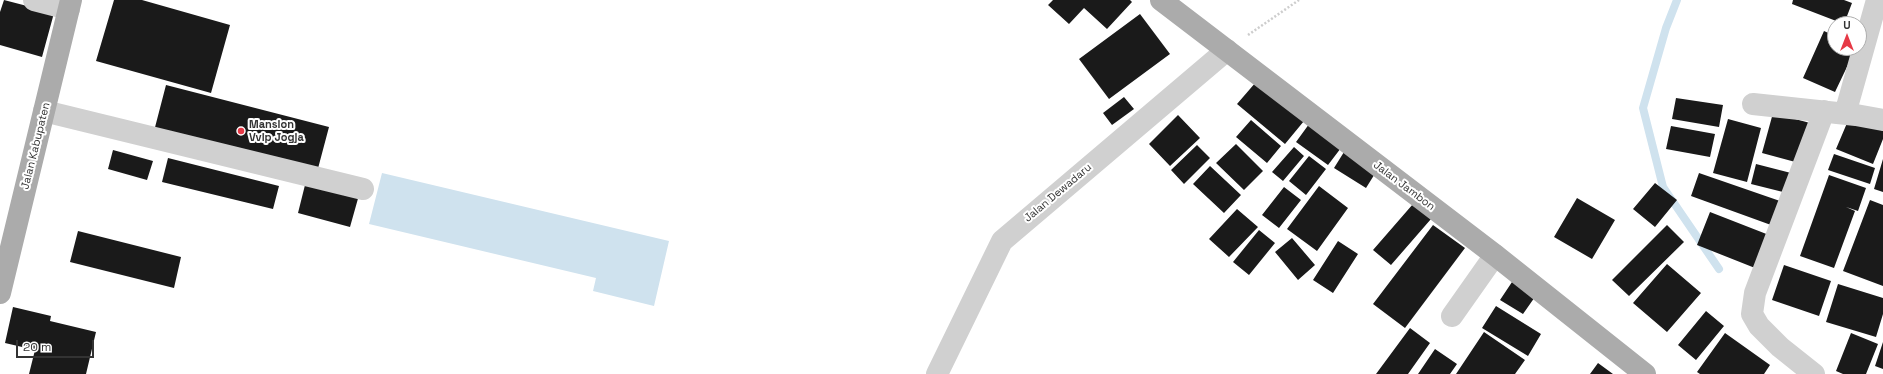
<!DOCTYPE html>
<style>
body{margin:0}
#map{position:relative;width:1883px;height:374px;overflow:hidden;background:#fff;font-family:"Space Grotesk",sans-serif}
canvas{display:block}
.north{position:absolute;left:1827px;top:16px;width:40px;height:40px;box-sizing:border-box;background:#fff;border:1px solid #adadad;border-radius:50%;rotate:0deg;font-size:11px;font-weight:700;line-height:16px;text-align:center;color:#333}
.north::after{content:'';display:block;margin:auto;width:14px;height:18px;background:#e63946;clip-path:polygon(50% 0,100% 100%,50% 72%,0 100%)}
.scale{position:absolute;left:16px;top:340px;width:78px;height:18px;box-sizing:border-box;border:2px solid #333;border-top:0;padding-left:5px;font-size:12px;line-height:14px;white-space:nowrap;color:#333;-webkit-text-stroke:3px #fff;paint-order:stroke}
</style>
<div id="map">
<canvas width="1883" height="374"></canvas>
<div class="north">U</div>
<div class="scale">20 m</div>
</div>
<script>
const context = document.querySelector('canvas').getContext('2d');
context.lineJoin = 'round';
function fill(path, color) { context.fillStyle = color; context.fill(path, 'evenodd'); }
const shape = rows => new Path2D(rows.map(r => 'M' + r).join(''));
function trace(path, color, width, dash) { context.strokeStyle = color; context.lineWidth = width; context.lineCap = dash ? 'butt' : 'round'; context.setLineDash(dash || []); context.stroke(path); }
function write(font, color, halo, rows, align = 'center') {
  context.font = font + ' "Space Grotesk",sans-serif'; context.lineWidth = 4; context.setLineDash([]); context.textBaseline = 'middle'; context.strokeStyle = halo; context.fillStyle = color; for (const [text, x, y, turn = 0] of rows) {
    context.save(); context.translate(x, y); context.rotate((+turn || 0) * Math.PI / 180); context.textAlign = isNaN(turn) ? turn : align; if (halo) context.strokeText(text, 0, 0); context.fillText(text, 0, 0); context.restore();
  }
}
fill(shape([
 [382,173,669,241,654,306,593,291,596,278,369,224]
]), '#cfe2ee');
trace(shape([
 [1677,0,1666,28,1643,108,1663,187,1719,269]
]), '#cfe2ee', 8);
fill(shape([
 [4,0,54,13,42,57,0,45,0,12],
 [114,0,142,0,230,25,211,93,96,61],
 [1053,0,1130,0,1132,2,1107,29,1084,8,1069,24,1048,5],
 [1793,0,1844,0,1852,3,1844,24,1792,4],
 [1140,14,1170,54,1109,99,1079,59],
 [1824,31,1835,36,1835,48,1856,48,1835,92,1803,78],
 [1256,82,1304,121,1285,144,1237,104],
 [166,85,329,127,316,176,153,135],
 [1124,97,1134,109,1112,125,1103,113],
 [1676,98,1723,105,1719,127,1672,119],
 [1773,113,1810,123,1799,163,1762,153],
 [1178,115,1200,138,1170,166,1149,144],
 [1850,116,1883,130,1883,139,1873,164,1836,149],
 [1728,119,1761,128,1747,182,1713,173],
 [1251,120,1281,146,1267,163,1236,137],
 [1312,120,1344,144,1328,165,1296,142],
 [1671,126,1715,134,1710,157,1666,149],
 [1236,144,1263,171,1244,190,1216,163],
 [1197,145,1210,158,1184,184,1171,170],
 [1294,147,1304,156,1283,181,1272,172],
 [113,150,153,161,147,180,108,169],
 [1344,152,1376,172,1366,188,1334,168],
 [1834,154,1875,168,1870,184,1828,170],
 [1309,156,1326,169,1306,195,1289,181],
 [168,158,279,186,273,209,162,182],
 [1883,159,1883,192,1874,189],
 [1756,164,1791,173,1787,193,1751,184],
 [1210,166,1241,195,1224,213,1193,184],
 [1699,173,1780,201,1771,225,1691,196],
 [1829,175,1866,188,1858,211,1846,207,1855,211,1834,268,1800,256],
 [306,181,359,195,350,227,298,213],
 [1655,183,1677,200,1655,227,1633,209],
 [1319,186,1348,208,1317,251,1287,229],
 [1284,187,1301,200,1279,228,1262,215],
 [1577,198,1615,220,1592,259,1554,237],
 [1870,200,1883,205,1883,286,1843,271],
 [1413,204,1431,219,1391,265,1373,250],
 [1237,209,1258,227,1229,257,1209,239],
 [1710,212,1769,235,1755,268,1697,245],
 [1433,225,1465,248,1405,328,1373,304],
 [1667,225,1684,242,1629,296,1612,280],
 [1259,230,1275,243,1249,275,1233,262],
 [78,231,181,257,174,288,70,262],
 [1292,238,1315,265,1298,280,1275,252],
 [1338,241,1358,254,1333,293,1313,280],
 [1667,264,1701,293,1667,332,1633,303],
 [1784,265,1831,281,1819,316,1772,300],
 [1514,279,1537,294,1523,314,1500,300],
 [1838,284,1883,298,1883,314,1876,337,1826,322],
 [1496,306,1541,334,1528,356,1482,328],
 [13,307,51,316,50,321,96,332,86,374,29,374,35,350,5,343],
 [1706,311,1724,326,1696,360,1678,345],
 [1410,328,1430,343,1408,374,1376,374],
 [1484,332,1525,360,1515,374,1456,374],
 [1725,333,1770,365,1764,374,1700,374,1697,372],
 [1851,333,1878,344,1866,374,1843,374,1836,371],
 [1883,342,1883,369,1875,366],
 [1435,349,1457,364,1450,374,1418,374],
 [1598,363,1613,374,1590,374]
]), '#1a1a1a');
trace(shape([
 [1248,35,1299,0]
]), '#cdcdcd', 2.5, [2, 2]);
trace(shape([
 [34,0,69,9],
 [1753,104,1856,115,1883,120],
 [44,111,363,189],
 [1845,114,1877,0],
 [1452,316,1495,255],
 [937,374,1002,241,1227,50],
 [1814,374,1780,347,1759,326,1752,314,1755,293,1824,111]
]), '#d0d0d0', 22);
trace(shape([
 [1161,0,1495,255,1645,374],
 [0,293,71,0]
]), '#ababab', 22);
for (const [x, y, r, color] of [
 [241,131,4,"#e63946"]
]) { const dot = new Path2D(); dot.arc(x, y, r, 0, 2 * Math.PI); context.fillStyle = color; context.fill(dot); trace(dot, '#fff', 1.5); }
write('bold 11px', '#333', '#fff', [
 ["Mansion",249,125],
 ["Vvip Jogja",249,138]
], 'left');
write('11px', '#333', '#fff', [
 ["Jalan Kabupaten",36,146,-76],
 ["Jalan Jambon",1404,186,37],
 ["Jalan Dewadaru",1058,193,-40]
]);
</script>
